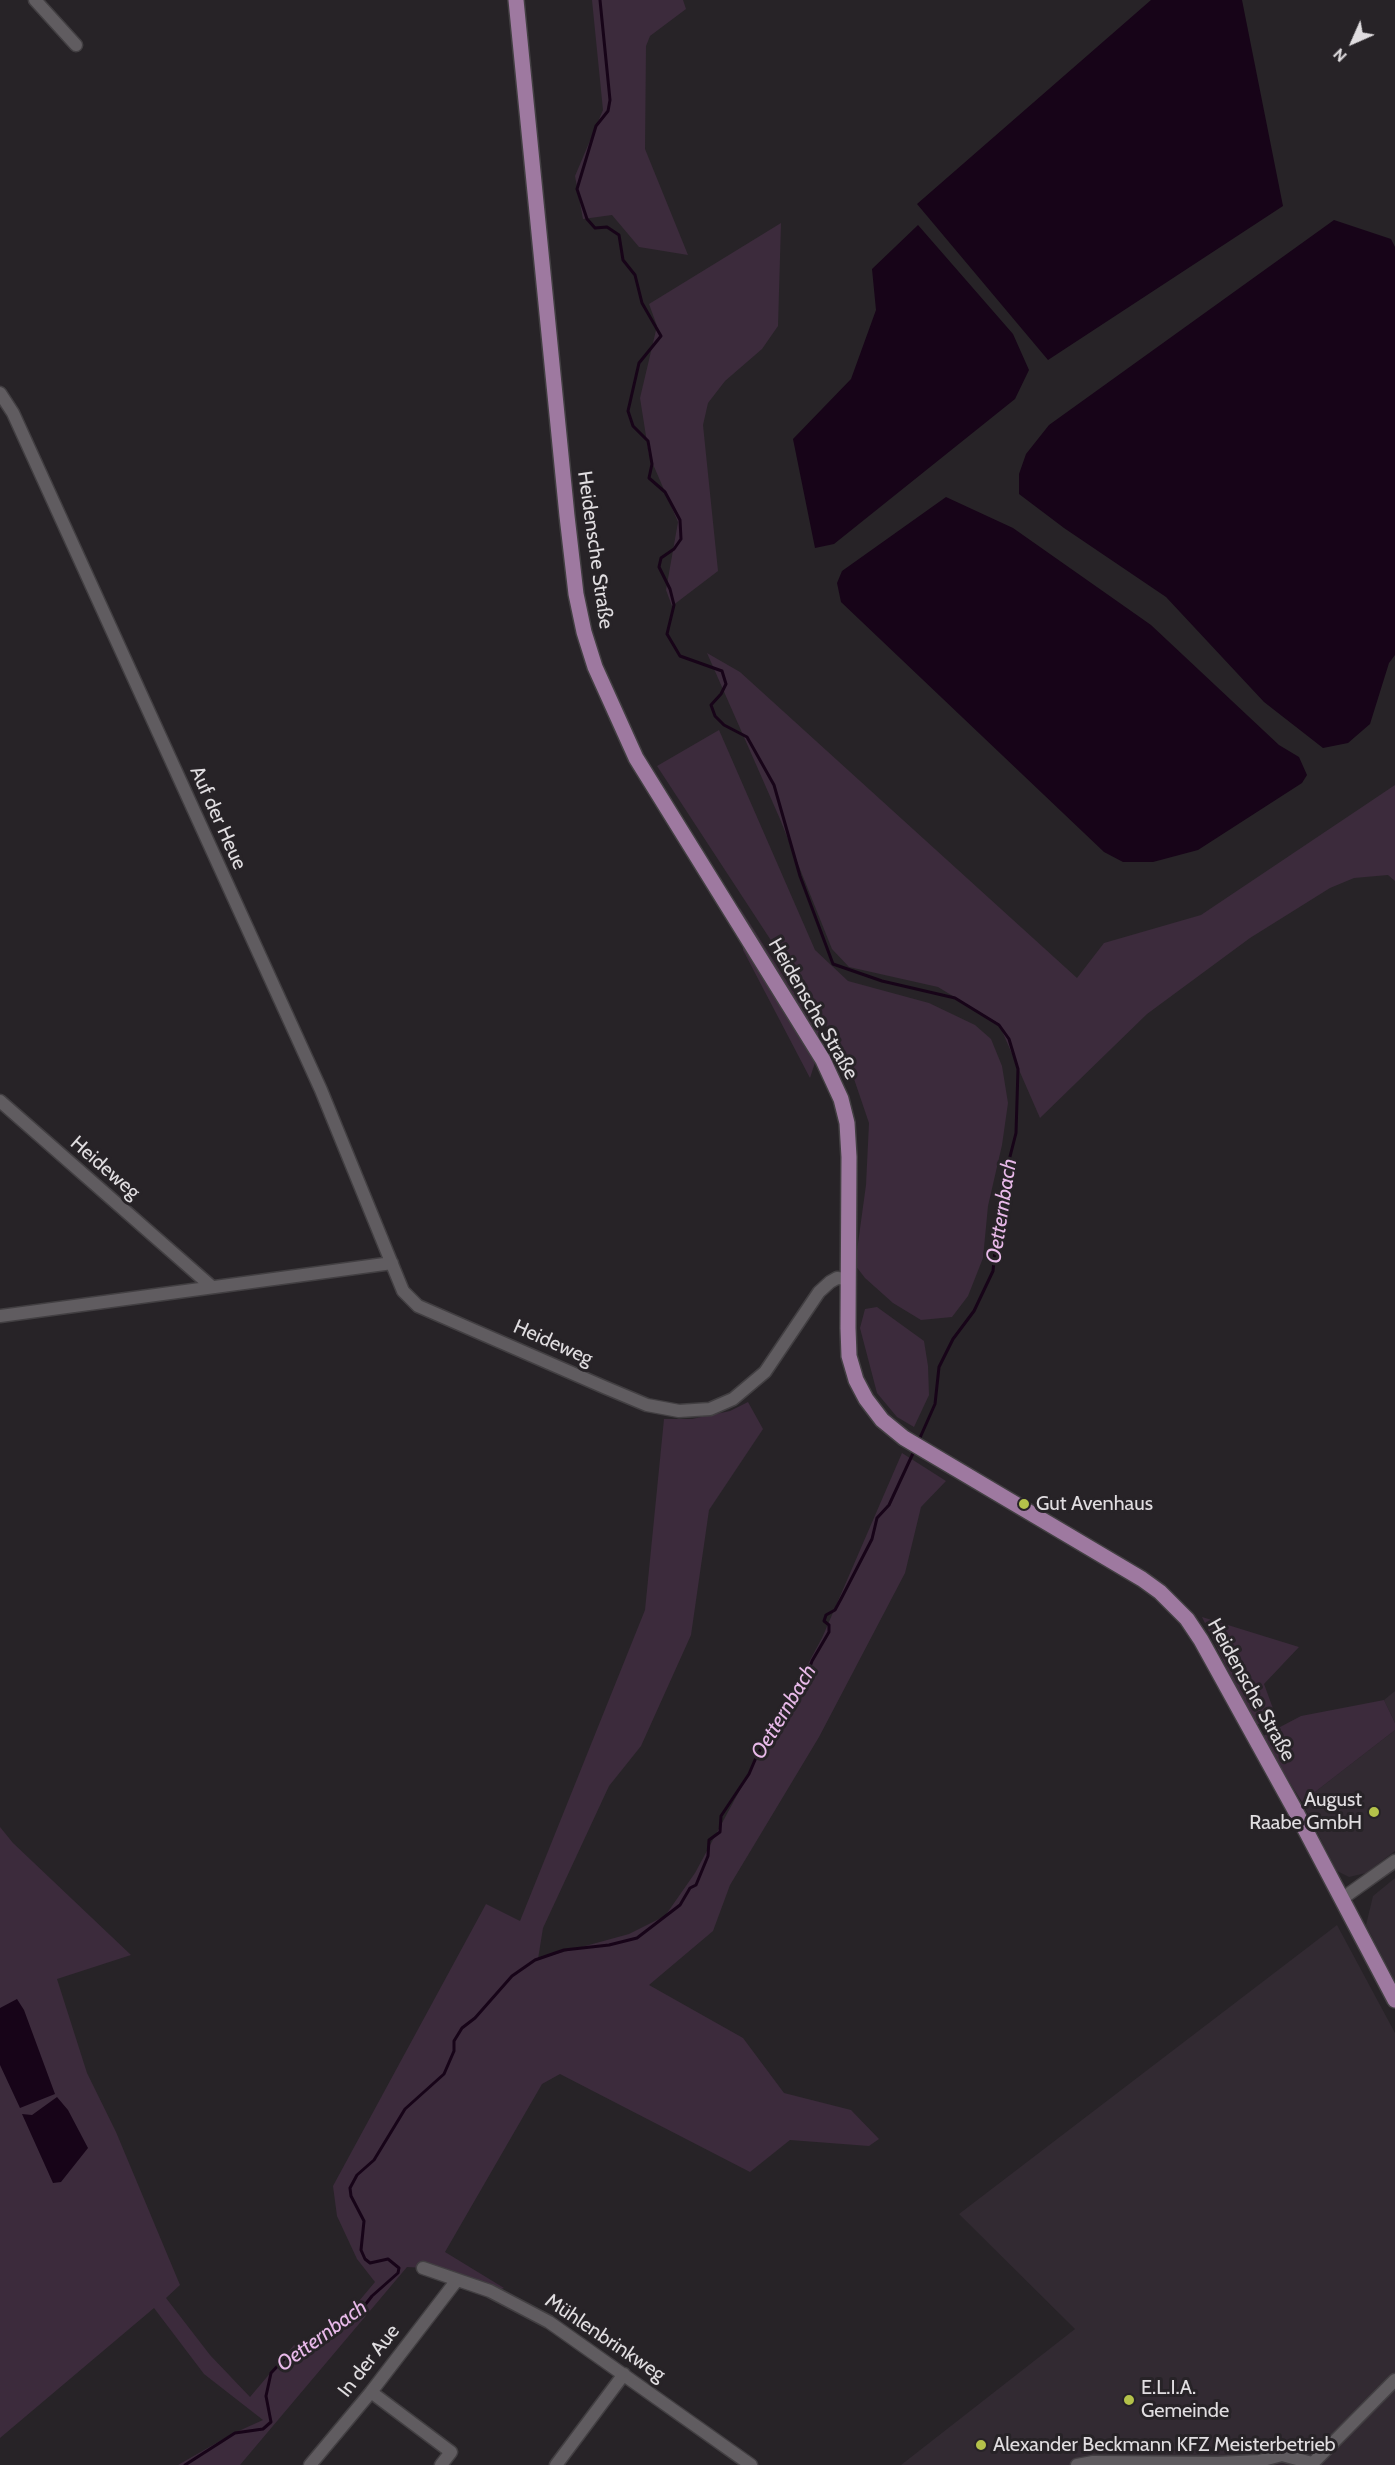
<!DOCTYPE html>
<meta charset="utf-8">
<style>
body{margin:0}
#map{position:relative;width:1395px;height:2465px;overflow:hidden;background:#272327;font-family:Cabin,sans-serif}
canvas{display:block}
.north{position:absolute;left:1323px;top:12px;width:60px;height:60px;-webkit-text-stroke:4px #272327;paint-order:stroke;rotate:225deg;font-size:16px;font-weight:700;line-height:24px;text-align:center;color:#e0dde0}
.north::after{content:'';display:block;margin:auto;width:21px;height:27px;background:#e0dde0;clip-path:polygon(50% 0,100% 100%,50% 72%,0 100%)}
</style>
<div id="map">
<canvas width="1395" height="2465"></canvas>
<div class="north">N</div>
</div>
<script>
const context = document.querySelector('canvas').getContext('2d');
context.lineJoin = 'round';
function fill(path, color) { context.fillStyle = color; context.fill(path, 'evenodd'); }
const shape = rows => new Path2D(rows.map(r => 'M' + r).join(''));
function trace(path, color, width, dash) { context.strokeStyle = color; context.lineWidth = width; context.lineCap = dash ? 'butt' : 'round'; context.setLineDash(dash || []); context.stroke(path); }
function write(font, color, halo, rows, align = 'center') {
  context.font = font + ' Cabin,sans-serif'; context.lineWidth = 6; context.setLineDash([]); context.textBaseline = 'middle'; context.strokeStyle = halo; context.fillStyle = color; for (const [text, x, y, turn = 0] of rows) {
    context.save(); context.translate(x, y); context.rotate((+turn || 0) * Math.PI / 180); context.textAlign = isNaN(turn) ? turn : align; if (halo) context.strokeText(text, 0, 0); context.fillText(text, 0, 0); context.restore();
  }
}
fill(shape([
 [1395,1691,1395,1723,1384,1700],
 [1395,1730,1395,1851,1366,1873,1349,1877,1337,1871,1302,1802],
 [1395,1878,1395,1981,1366,1925,1373,1896],
 [1337,1925,1395,2033,1395,2465,1269,2465,1234,2460,1098,2465,901,2465,1075,2329,959,2214]
]), '#322a32');
fill(shape([
 [592,0,683,0,686,9,650,36,646,46,645,149,688,255,639,247,612,215,583,219,575,176,603,110],
 [781,223,778,326,762,349,725,381,708,403,703,425,718,571,672,606,666,590,678,522,649,455,640,398,657,326,649,304],
 [707,653,740,672,1077,978,1104,943,1201,915,1395,785,1395,881,1388,875,1354,878,1330,888,1250,938,1147,1014,1040,1118,999,1024,938,987,849,967,832,949,780,819],
 [719,730,815,950,848,981,929,1003,975,1025,991,1039,1002,1066,1008,1103,1002,1145,988,1206,983,1258,968,1296,952,1317,921,1320,893,1303,865,1278,855,1265,866,1185,869,1123,853,1076,823,1020,657,766],
 [740,908,823,1038,810,1078,743,950],
 [877,1307,924,1341,928,1366,929,1395,914,1427,897,1417,877,1393,860,1328,865,1309],
 [748,1402,763,1429,709,1510,691,1635,641,1746,609,1786,543,1928,538,1959,629,1934,665,1916,695,1873,822,1638,902,1453,946,1481,921,1507,905,1573,819,1737,730,1885,713,1931,649,1985,743,2038,784,2093,851,2110,879,2139,869,2146,790,2140,750,2172,560,2074,542,2084,445,2252,504,2288,495,2291,441,2269,407,2267,240,2465,178,2465,232,2434,263,2420,204,2374,154,2308,0,2438,0,1827,13,1843,131,1955,57,1979,87,2073,116,2132,180,2285,166,2298,210,2355,250,2397,294,2345,338,2326,375,2282,357,2259,337,2216,333,2186,486,1904,520,1921,645,1610,664,1419,692,1419,730,1411],
 [1202,1617,1299,1647,1264,1684,1275,1714,1255,1726],
 [1384,1700,1395,1723,1395,1730,1302,1802,1261,1737,1301,1716]
]), '#3c2b3c');
fill(shape([
 [1151,0,1242,0,1283,206,1048,360,917,204],
 [1334,220,1391,239,1395,247,1395,655,1389,663,1370,724,1348,743,1323,748,1264,702,1166,597,1064,528,1019,494,1019,474,1026,454,1049,425],
 [918,225,1013,334,1029,370,1015,399,834,544,815,548,793,439,851,379,876,310,872,269],
 [946,497,1013,528,1151,625,1279,745,1299,757,1307,775,1302,783,1198,850,1153,862,1123,862,1104,852,841,602,837,583,842,571],
 [17,1999,24,2010,55,2094,20,2108,0,2065,0,2008],
 [57,2097,68,2110,88,2148,61,2182,53,2183,22,2114,32,2115]
]), '#170418');
trace(shape([
 [600,0,610,100,608,111,596,126,577,189,587,219,595,228,607,227,619,235,623,260,635,275,642,303,661,336,639,363,628,411,633,426,648,441,652,464,649,478,665,492,680,520,681,539,674,549,661,558,659,567,670,589,674,605,667,634,680,656,722,671,726,684,721,694,711,705,715,716,724,725,747,737,774,785,800,876,833,964,882,981,955,998,999,1025,1009,1039,1018,1069,1016,1133,1000,1196,993,1271,974,1311,953,1339,939,1367,935,1404,919,1440],
 [185,2465,235,2433,263,2429,271,2422,266,2396,271,2373,287,2356,306,2346,321,2331,361,2310,372,2296,398,2273,399,2268,388,2259,370,2263,365,2259,361,2250,364,2221,351,2196,350,2188,357,2175,374,2160,405,2109,444,2074,454,2051,454,2041,462,2028,475,2018,512,1976,535,1960,564,1950,609,1945,637,1938,680,1905,690,1888,696,1885,708,1856,709,1840,720,1832,721,1816,749,1774,758,1753,776,1729,785,1709,802,1689,812,1661,829,1632,829,1625,824,1621,826,1615,835,1610,842,1597,872,1539,877,1518,889,1505,915,1449]
]), '#170418', 3);
const minor = shape([
 [35,0,76,45],
 [0,393,13,413,321,1090,403,1291,418,1306,604,1387,647,1405,679,1411,710,1409,733,1399,765,1372,819,1292,830,1282,837,1278,848,1279],
 [0,1101,212,1287],
 [0,1316,392,1263],
 [1343,1898,1395,1861],
 [423,2268,490,2291,549,2322,751,2465],
 [371,2392,451,2452,441,2465],
 [310,2465,371,2392,457,2280],
 [556,2465,624,2374],
 [1077,2465,1093,2462,1218,2463,1259,2461,1282,2455,1312,2463],
 [1311,2465,1395,2380]
]);
const major = shape([
 [516,0,567,516,576,594,584,632,595,667,636,758,823,1060,841,1099,847,1123,849,1157,848,1328,849,1356,856,1380,866,1399,882,1420,904,1438,1142,1579,1160,1592,1187,1619,1201,1640,1296,1812,1395,2000]
]);
trace(minor, '#423f42', 15);
trace(major, '#423f42', 18);
trace(minor, '#605c60', 12);
trace(major, '#9e79a0', 15);
for (const [x, y, r, color] of [
 [1024,1504,6,"#b4c24a"],
 [1374,1812,6,"#b4c24a"],
 [1129,2400,6,"#b4c24a"],
 [981,2445,6,"#b4c24a"]
]) { const dot = new Path2D(); dot.arc(x, y, r, 0, 2 * Math.PI); context.fillStyle = color; context.fill(dot); trace(dot, '#272327', 2); }
write('20px', '#e0dde0', '#272327', [
 ["Heidensche Straße",595,550,82],
 ["Auf der Heue",218,818,66],
 ["Heidensche Straße",813,1009,60],
 ["Heideweg",105,1168,41],
 ["Heideweg",553,1343,24],
 ["Heidensche Straße",1251,1690,61],
 ["Mühlenbrinkweg",605,2338,34],
 ["In der Aue",369,2361,-52]
]);
write('20px', '#e0dde0', '#272327', [
 ["Gut Avenhaus",1036,1504],
 ["August",1362,1800,"right"],
 ["Raabe GmbH",1362,1823,"right"],
 ["E.L.I.A.",1141,2388],
 ["Gemeinde",1141,2411],
 ["Alexander Beckmann KFZ Meisterbetrieb",993,2445]
], 'left');
write('italic 21px', '#e8b9e9', '#272327', [
 ["Oetternbach",1002,1211,-81],
 ["Oetternbach",784,1712,-59],
 ["Oetternbach",322,2336,-36]
]);
</script>
